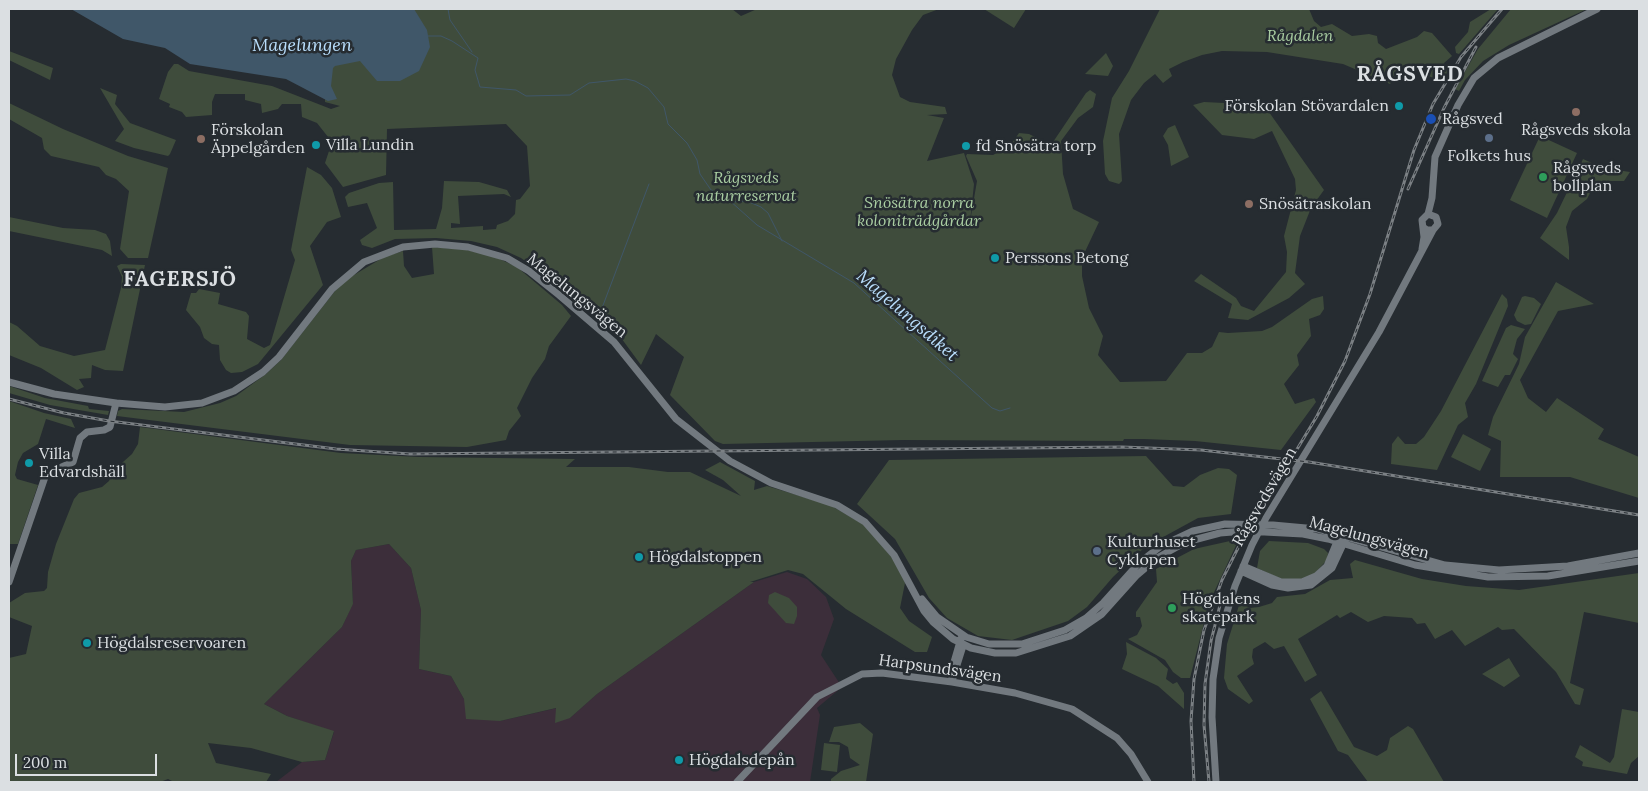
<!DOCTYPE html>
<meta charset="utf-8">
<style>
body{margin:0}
#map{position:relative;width:1648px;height:791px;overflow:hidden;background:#262c31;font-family:Lora,serif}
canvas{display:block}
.frame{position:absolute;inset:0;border:10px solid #dbdfe2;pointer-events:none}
.scale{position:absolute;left:15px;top:754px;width:142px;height:22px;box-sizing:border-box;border:2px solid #dbdfe2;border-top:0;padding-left:6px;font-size:15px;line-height:18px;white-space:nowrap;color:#dbdfe2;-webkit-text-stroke:4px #262c31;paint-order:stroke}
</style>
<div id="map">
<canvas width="1648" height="791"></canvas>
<div class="frame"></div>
<div class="scale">200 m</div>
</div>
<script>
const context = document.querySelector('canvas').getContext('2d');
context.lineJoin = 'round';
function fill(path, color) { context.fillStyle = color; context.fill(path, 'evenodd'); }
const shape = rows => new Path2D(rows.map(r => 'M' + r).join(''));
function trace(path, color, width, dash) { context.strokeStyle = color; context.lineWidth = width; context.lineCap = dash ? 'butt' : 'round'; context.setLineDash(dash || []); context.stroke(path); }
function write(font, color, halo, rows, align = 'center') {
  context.font = font + ' Lora,serif'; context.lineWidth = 5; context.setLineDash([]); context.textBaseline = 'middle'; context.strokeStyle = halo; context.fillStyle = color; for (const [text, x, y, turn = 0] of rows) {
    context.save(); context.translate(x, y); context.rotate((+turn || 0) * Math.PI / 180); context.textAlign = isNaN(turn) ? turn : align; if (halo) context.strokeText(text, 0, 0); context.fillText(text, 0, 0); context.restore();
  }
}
fill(shape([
 [389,544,411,568,421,610,419,669,451,676,464,699,500,721,557,708,570,718,597,694,754,582,787,572,807,579,826,597,834,619,821,655,842,687,817,708,820,715,810,782,276,782,302,762,325,760,334,732,287,716,264,704,342,627,353,603,351,561,356,550]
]), '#3c2e3a');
fill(shape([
 [326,9,732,9,741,16,757,9,939,9,923,15,912,30,896,59,892,75,900,97,910,102,945,107,947,114,927,115,944,118,927,161,964,153,974,184,970,222,977,181,966,156,967,154,993,155,1010,146,1019,133,1029,134,1051,145,1086,93,1090,90,1096,94,1093,107,1078,118,1061,141,1063,174,1073,209,1099,222,1082,258,1082,276,1089,308,1103,336,1098,355,1120,382,1166,381,1187,353,1202,353,1212,347,1219,332,1228,333,1262,331,1272,327,1312,299,1323,296,1324,309,1320,315,1309,319,1311,336,1297,355,1299,365,1284,384,1295,404,1314,398,1316,402,1281,450,1195,441,1144,439,1124,439,1123,441,903,440,723,444,715,441,670,395,684,357,656,334,641,365,616,331,592,308,521,258,497,247,471,241,436,238,395,239,372,248,362,245,360,240,377,228,367,203,348,207,345,197,349,193,379,183,393,182,394,230,436,229,442,208,444,181,479,182,507,190,511,197,504,194,458,196,460,224,451,223,451,228,483,226,483,230,496,229,497,225,508,221,515,214,516,200,520,199,530,186,527,146,506,124,387,129,386,175,343,187,325,163,332,142,317,123,302,117,301,104,282,104,278,109,262,113,261,104,245,100,245,94,215,94,212,102,212,115,186,117,182,112,169,107,170,104,159,99,168,72,174,64,178,64,189,71,272,86,331,109,340,106,325,102],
 [984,9,1026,9,1014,28],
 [1160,9,1309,9,1314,21,1321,27,1332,24,1352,36,1369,34,1377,36,1378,43,1386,49,1417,37,1424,31,1432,33,1452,56,1444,63,1448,71,1442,82,1404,65,1390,84,1343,64,1267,52,1222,51,1202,55,1183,62,1169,69,1172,76,1163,83,1155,74,1144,83,1131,100,1119,134,1122,181,1119,184,1109,181,1105,174,1103,141,1112,98,1129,71],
 [1491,9,1498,9,1459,54,1456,53,1455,47,1468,32,1470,22],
 [1511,9,1587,9,1509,45,1483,61,1465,80,1459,91,1455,89,1478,49],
 [9,51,53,68,50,80,9,60],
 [1106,53,1113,66,1108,76,1085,74],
 [100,88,117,95,115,104,130,123,176,140,170,154,168,156,134,148,115,141,124,129],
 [1204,102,1264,105,1324,190,1311,208,1300,236,1295,273,1305,284,1289,298,1248,320,1228,318,1232,304,1194,281,1201,274,1236,298,1241,306,1254,311,1286,272,1287,252,1284,236,1296,190,1295,179,1272,131,1254,139,1222,135,1193,105],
 [9,103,63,129,128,156,168,168,148,258,128,258,120,249,129,191,116,179,106,175,99,167,51,156,44,149,42,138,9,119],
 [1175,125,1189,157,1171,166,1168,145,1163,136,1168,128],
 [1540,136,1577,153,1547,218,1510,200],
 [1583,159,1603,168,1630,172,1624,181,1608,181,1590,193,1587,199,1572,211,1566,227,1569,247,1569,260,1540,238,1557,213],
 [307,167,321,175,332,188,341,217,327,222,310,246,323,285,258,364,242,372,231,373,226,370,220,360,219,345,212,344,204,338,200,327,186,310,191,293,196,293,199,289,220,293,218,304,246,312,249,316,247,339,264,348,270,345,295,260,291,250],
 [9,217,63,228,95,230,106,234,110,241,112,256,102,250,9,231],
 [432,247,467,250,493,256,517,267,562,305,571,316,549,346,545,359,532,378,517,408,521,416,509,431,506,440,467,447,350,445,117,416,118,411,122,409,184,412,220,403,236,396,266,374,281,360,335,291,349,278,384,257,403,251,404,266,412,278,434,274],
 [121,264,145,265,123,371,105,370,92,365,91,378,79,379,84,387,77,390,41,368,9,355,9,322,17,326,40,346,74,356,105,350,121,288,122,277,117,266],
 [1556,282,1594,304,1558,311,1520,380,1528,398,1546,412,1557,398,1604,429,1598,439,1639,457,1639,498,1570,477,1500,477,1501,441,1488,435,1493,417,1519,364,1525,337],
 [1502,294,1507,299,1508,306,1476,384,1465,403,1468,417,1458,425,1437,470,1391,464,1392,444,1398,436,1405,444,1416,444,1424,437,1441,411],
 [1525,296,1534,298,1541,304,1531,324,1525,325,1517,321,1514,315,1522,297],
 [1511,325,1525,329,1517,339,1513,354,1518,359,1510,375,1505,375,1498,387,1482,381,1506,328],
 [9,386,45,398,88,406,89,409,109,411,108,415,50,405,9,393],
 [9,401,44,413,71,419,75,428,46,419,38,444,23,453,18,462,15,475,17,479,38,485,18,544,9,544],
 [140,427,341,453,419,457,575,459,566,467,629,467,668,472,690,472,741,496,723,480,705,470,720,462,755,481,754,490,767,486,830,505,866,526,903,571,905,583,900,608,909,621,932,637,927,652,915,652,846,609,803,574,788,570,750,582,754,582,597,694,570,718,555,723,556,708,500,721,466,719,464,699,451,676,419,669,421,610,411,568,389,544,356,550,351,561,353,604,342,627,264,704,287,716,334,731,325,760,302,762,251,748,208,743,216,763,271,774,266,782,174,782,168,779,160,782,9,782,9,658,26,654,32,626,9,617,9,603,25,593,44,591,47,588,48,572,56,544,74,499,79,493,102,487,109,481,114,470,132,454,138,444],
 [1463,434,1491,449,1480,471,1451,457],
 [1146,456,1173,486,1184,487,1200,475,1218,468,1229,469,1237,475,1231,514,1198,518,1145,547,1113,577,1087,607,1068,621,1012,640,978,636,947,618,929,598,895,539,857,504,889,460],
 [1239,539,1209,603,1190,678,1181,678,1173,672,1165,660,1128,639,1137,635,1142,626,1140,617,1136,617,1136,612,1157,582,1156,569,1194,549],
 [1269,541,1308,543,1324,549,1328,553,1327,560,1314,574,1305,579,1285,581,1257,568,1260,551],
 [1355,560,1422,579,1466,586,1519,590,1639,573,1639,623,1584,612,1570,683,1584,689,1580,705,1575,704,1556,672,1514,629,1502,630,1498,627,1465,646,1452,630,1435,639,1425,623,1417,624,1412,618,1384,616,1368,622,1351,612,1340,618,1337,615,1298,639,1317,675,1305,682,1284,646,1274,649,1265,642,1253,649,1252,657,1254,664,1237,676,1253,701,1249,704,1228,689,1224,678,1227,644,1240,602,1250,608,1259,607,1272,603,1277,597,1305,594,1330,580,1353,578,1350,564],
 [775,592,789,598,797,607,797,616,794,624,786,623,768,603,769,595],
 [1126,642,1156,658,1168,669,1166,679,1173,684,1177,682,1184,693,1184,709,1158,686,1122,669,1127,654],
 [1509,658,1520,676,1504,687,1482,674],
 [1321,691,1354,747,1377,756,1387,750,1390,738,1408,726,1413,729,1444,782,1368,782,1348,755,1338,751,1310,699],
 [1622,709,1639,712,1639,756,1631,763,1627,774,1582,766,1583,762,1575,757,1580,745,1610,763,1614,757],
 [860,723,873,734,866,782,831,782,831,779,841,771,860,765,850,758,848,747,839,742,829,742,834,727],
 [824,743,840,745,837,772,821,770]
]), '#3f4c3c');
fill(shape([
 [71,9,414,9,427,30,430,47,419,71,400,81,377,81,360,61,335,66,333,68,331,86,337,99,328,101,286,79,190,64,165,48,123,39]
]), '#405769');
trace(shape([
 [448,9,450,20,472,52],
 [428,36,441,36,452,41,478,58,475,70,480,87,516,90,526,96,570,95,589,83,626,79,635,81,648,88,664,107,668,124,687,143,697,160,700,174,711,190,729,200,757,225,854,283,992,408,1000,411,1010,408],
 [732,202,747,201,761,207,768,213,782,241],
 [602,308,649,184]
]), '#405769', 1);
trace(shape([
 [1428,214,1432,198,1435,157,1458,105,1474,78,1498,58,1597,9],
 [1422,249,1424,237,1422,220,1428,214,1436,217,1438,224,1433,230,1427,230,1423,227],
 [9,382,54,394,116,403,165,407,202,403,234,391,263,372,279,357,332,289,364,262,403,247,435,244,468,247,507,258,529,271,559,295,614,342,676,419,730,461,771,483,837,505,865,522,894,555,924,611,933,622,953,639,971,648,995,653,1016,653,1070,636,1102,614,1137,575,1157,558,1186,542,1220,533,1245,531,1303,534,1328,539,1415,565,1488,577,1548,576,1639,561],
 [1243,566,1281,582,1302,582,1316,576,1327,566,1338,539],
 [1241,571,1272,585,1288,588,1311,585,1332,568,1345,540],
 [9,582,46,474,73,462,80,438,87,432,104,430,110,427,116,403],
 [922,599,937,617,966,637,989,644,1022,644,1065,630,1086,618,1103,603,1139,563,1161,546,1193,531,1225,524,1273,525,1317,529,1445,565,1499,570,1568,566,1639,553],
 [952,681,963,646],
 [952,682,952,669,961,638],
 [737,782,817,697,862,674,882,673,952,682,1015,693,1072,709,1117,738,1131,754,1148,782],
 [1216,782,1212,717,1213,679,1219,638,1235,586,1252,545,1266,518,1379,332,1433,230]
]), '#72797f', 7);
const rail = shape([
 [1408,189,1444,108,1476,47],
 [9,399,64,413,109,421,336,449,410,454,1122,447,1201,450,1309,462,1639,515],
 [1194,782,1191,721,1194,679,1204,630,1222,580,1240,544,1317,416,1345,361,1370,294,1414,150,1433,104,1461,57,1502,9],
 [1209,782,1204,725,1205,684,1211,641,1222,597]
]);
trace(rail, '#7b8084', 3);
trace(rail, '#262c31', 1, [4]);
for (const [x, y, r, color] of [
 [1399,106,5,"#0f9aa8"],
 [1576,112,5,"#8d6e63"],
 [1431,119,6,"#1a4fb4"],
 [1489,138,5,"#5c6f8a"],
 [201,139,5,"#8d6e63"],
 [316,145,5,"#0f9aa8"],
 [966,146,5,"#0f9aa8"],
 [1543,177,5,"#2e9e5b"],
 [1249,204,5,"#8d6e63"],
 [995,258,5,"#0f9aa8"],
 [29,463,5,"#0f9aa8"],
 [1097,551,5,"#5c6f8a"],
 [639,557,5,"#0f9aa8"],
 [1172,608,5,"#2e9e5b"],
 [87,643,5,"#0f9aa8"],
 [679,760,5,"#0f9aa8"]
]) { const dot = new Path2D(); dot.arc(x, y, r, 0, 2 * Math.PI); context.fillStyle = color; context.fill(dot); trace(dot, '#262c31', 2); }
write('italic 16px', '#aacea2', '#262c31', [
 ["Rågdalen",1300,36],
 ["Rågsveds",746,178],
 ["naturreservat",746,196],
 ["Snösätra norra",919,203],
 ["koloniträdgårdar",919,221]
]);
write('16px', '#dbdfe2', '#262c31', [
 ["Förskolan Stövardalen",1389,106,"right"],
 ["Rågsved",1442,119],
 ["Förskolan",211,130],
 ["Äppelgården",211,148],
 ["Rågsveds skola",1576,130,"center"],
 ["Villa Lundin",326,145],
 ["fd Snösätra torp",976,146],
 ["Folkets hus",1489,156,"center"],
 ["Rågsveds",1553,168],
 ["bollplan",1553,186],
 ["Snösätraskolan",1259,204],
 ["Perssons Betong",1005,258],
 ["Villa",39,454],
 ["Edvardshäll",39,472],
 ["Kulturhuset",1107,542],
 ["Cyklopen",1107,560],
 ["Högdalstoppen",649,557],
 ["Högdalens",1182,599],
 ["skatepark",1182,617],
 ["Högdalsreservoaren",97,643],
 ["Högdalsdepån",689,760]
], 'left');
write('16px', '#dbdfe2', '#262c31', [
 ["Magelungsvägen",577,296,39],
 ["Rågsvedsvägen",1265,497,-60],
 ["Magelungsvägen",1369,538,15],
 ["Harpsundsvägen",940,669,8]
]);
write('italic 18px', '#b9defc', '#262c31', [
 ["Magelungen",302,46],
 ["Magelungsdiket",907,316,41]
]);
context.letterSpacing = '1px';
write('bold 21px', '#dbdfe2', '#262c31', [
 ["RÅGSVED",1410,75],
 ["FAGERSJÖ",180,280]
]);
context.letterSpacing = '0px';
</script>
